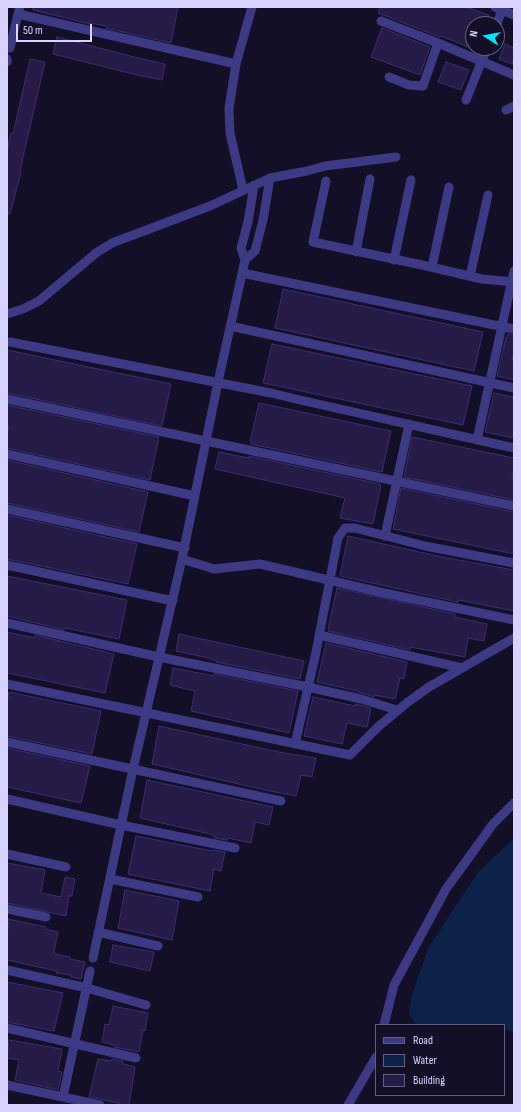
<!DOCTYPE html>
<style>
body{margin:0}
#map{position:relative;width:521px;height:1112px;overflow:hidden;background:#130f26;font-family:"Sofia Sans Condensed",sans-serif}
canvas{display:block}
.frame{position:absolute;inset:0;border:8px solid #d9d4ff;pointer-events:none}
.legend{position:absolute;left:375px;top:1024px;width:130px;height:72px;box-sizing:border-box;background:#130f26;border:1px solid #625e7d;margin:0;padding:5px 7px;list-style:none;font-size:12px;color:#d9d4ff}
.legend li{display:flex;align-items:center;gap:8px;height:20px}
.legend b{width:20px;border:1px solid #625e7d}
.north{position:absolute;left:465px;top:16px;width:40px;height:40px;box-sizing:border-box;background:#130f26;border:1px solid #625e7d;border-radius:50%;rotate:281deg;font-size:11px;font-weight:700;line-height:16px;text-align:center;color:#d9d4ff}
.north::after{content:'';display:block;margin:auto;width:14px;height:18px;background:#00e5ff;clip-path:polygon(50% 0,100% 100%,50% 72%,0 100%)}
.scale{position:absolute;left:16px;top:24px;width:76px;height:18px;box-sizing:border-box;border:2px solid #d9d4ff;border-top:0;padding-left:5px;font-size:12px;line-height:14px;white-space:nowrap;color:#d9d4ff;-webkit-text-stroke:3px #130f26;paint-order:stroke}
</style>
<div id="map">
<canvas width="521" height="1112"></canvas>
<div class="frame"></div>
<ul class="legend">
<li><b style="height:5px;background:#3d3a85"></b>Road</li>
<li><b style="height:11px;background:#0c2248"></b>Water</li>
<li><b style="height:11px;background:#241b47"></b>Building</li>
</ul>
<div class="north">N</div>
<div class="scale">50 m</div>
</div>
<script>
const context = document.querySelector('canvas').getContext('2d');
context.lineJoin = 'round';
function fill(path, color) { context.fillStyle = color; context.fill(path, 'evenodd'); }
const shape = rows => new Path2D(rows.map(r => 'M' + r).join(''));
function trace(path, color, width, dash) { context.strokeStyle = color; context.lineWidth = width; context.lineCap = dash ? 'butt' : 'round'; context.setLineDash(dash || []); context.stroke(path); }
fill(shape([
 [514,838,514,1032,504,1029,504,1025,420,1025,415,1023,409,1014,411,998,428,948,478,872]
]), '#0c2248');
const building = shape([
 [33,7,178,7,171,43,106,28,106,26,90,23,90,24,33,10,33,7],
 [380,7,466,7,489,15,486,24,473,24,473,49,441,36,440,37,437,36,378,13,380,7],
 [382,28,430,47,420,75,371,57,382,28],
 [57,37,138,58,165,64,162,80,137,75,53,54,57,37],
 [505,44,514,48,514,58,512,64,499,59,505,44],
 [30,59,45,62,23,157,20,172,21,172,10,214,7,214,7,150,11,133,13,134,30,59],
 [446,62,469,70,461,90,438,82,446,62],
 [283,289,483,332,474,371,275,328,283,289],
 [508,334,514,335,514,351,512,360,514,360,514,380,497,376,506,337,507,338,508,334],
 [272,344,472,386,463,425,263,383,272,344],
 [7,350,171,384,162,426,7,393,7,350],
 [494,393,514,397,514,438,485,432,494,393],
 [259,403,391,431,382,472,251,444,252,443,250,442,259,403],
 [7,405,159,437,150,480,7,448,7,435,9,426,7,425,7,405],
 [412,437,514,458,514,467,512,479,514,479,514,500,404,477,412,437],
 [219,452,249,458,249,456,380,484,381,485,373,524,340,518,345,498,215,469,219,452],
 [7,460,148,492,139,532,7,503,7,460],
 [401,488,514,512,514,554,393,529,401,488],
 [7,515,137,544,128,584,7,559,7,515],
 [348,536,442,557,514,570,514,611,459,600,458,602,340,576,348,536],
 [7,576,127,600,119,639,65,628,64,630,7,616,7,576],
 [337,588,455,614,455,617,487,624,484,641,468,638,465,657,410,647,410,650,328,631,329,629,328,629,337,588],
 [7,632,35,638,35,635,114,654,105,693,7,673,7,632],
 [179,634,304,661,300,679,216,662,217,661,204,657,176,651,179,634],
 [326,643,407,662,404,679,400,678,395,699,374,695,374,697,358,692,357,691,317,682,326,643],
 [173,668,214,676,214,674,298,691,289,733,191,711,195,691,170,685,173,668],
 [9,692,101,711,92,754,7,736,7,701,9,692],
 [313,697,355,706,355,704,371,708,367,727,347,723,342,744,304,736,313,697],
 [159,726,284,753,316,758,312,777,301,775,296,796,265,790,152,764,159,726],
 [7,748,90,766,81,803,7,787,7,748],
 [147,780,273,807,269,825,255,822,251,843,228,838,227,840,215,838,215,836,210,834,140,818,147,780],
 [136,836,212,851,212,850,225,852,221,871,214,869,210,891,128,874,136,836],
 [7,863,45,870,41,893,61,897,65,877,75,879,72,896,69,896,66,916,7,903,7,863],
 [125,890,179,901,172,940,118,928,125,890],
 [8,919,46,927,45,929,58,932,54,952,55,954,70,957,70,959,85,962,81,979,71,977,71,975,56,973,57,971,7,960,8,919],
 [113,945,154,952,150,971,110,962,113,945],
 [7,982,63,993,54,1031,7,1022,7,982],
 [113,1006,148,1013,145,1031,143,1030,139,1052,114,1047,114,1045,102,1042,105,1024,109,1025,113,1006],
 [9,1040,62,1049,58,1071,62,1072,58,1090,15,1080,19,1060,7,1058,9,1040],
 [98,1059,111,1061,112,1059,123,1061,123,1064,135,1067,129,1105,118,1105,118,1103,89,1097,98,1059]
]);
fill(building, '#241b47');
trace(building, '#3b2d73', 1);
trace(shape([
 [20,7,18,14,236,64],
 [495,7,514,15],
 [381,21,438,43,514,75],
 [497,24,503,7],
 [10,48,18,14],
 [7,59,7,62],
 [389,77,409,85,423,86,438,43],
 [466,100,487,48],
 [506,110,514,106],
 [326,181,313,242,422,265,482,279,514,282],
 [254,185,248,222,241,248,245,260,255,251,263,220,270,178],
 [243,190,230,133,229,108,236,64,252,7],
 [356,252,370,179],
 [394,260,411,180],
 [432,267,449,187],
 [242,273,514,329],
 [470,276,488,195],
 [7,314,23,309,39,301,96,253,112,243,210,206,270,178,307,171,325,166,396,157],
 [230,326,514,388],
 [10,342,271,393,300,400,514,448],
 [7,399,514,506],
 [477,440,514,271],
 [7,454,195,496],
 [7,509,185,548],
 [385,536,409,424],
 [182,559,214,569,260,564,384,593,514,620],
 [7,565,173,601],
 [7,623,159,657,308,687,361,699,397,710],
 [319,635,462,668],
 [7,684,350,755,379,726,408,702,429,687,514,638],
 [7,742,281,801],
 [295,744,315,657,338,538,345,528,355,528,425,546,514,563],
 [7,799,121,825,235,848],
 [7,854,66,867],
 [110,879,198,897],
 [7,909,46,917],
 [98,932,158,946],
 [93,958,133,769,182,559,218,382,245,260],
 [7,970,87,988,146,1005],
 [384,1025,394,985,446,889,493,824,514,803],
 [7,1028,136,1058],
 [7,1085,100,1105],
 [63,1097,90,971],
 [348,1105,376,1057]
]), '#3d3a85', 9);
</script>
